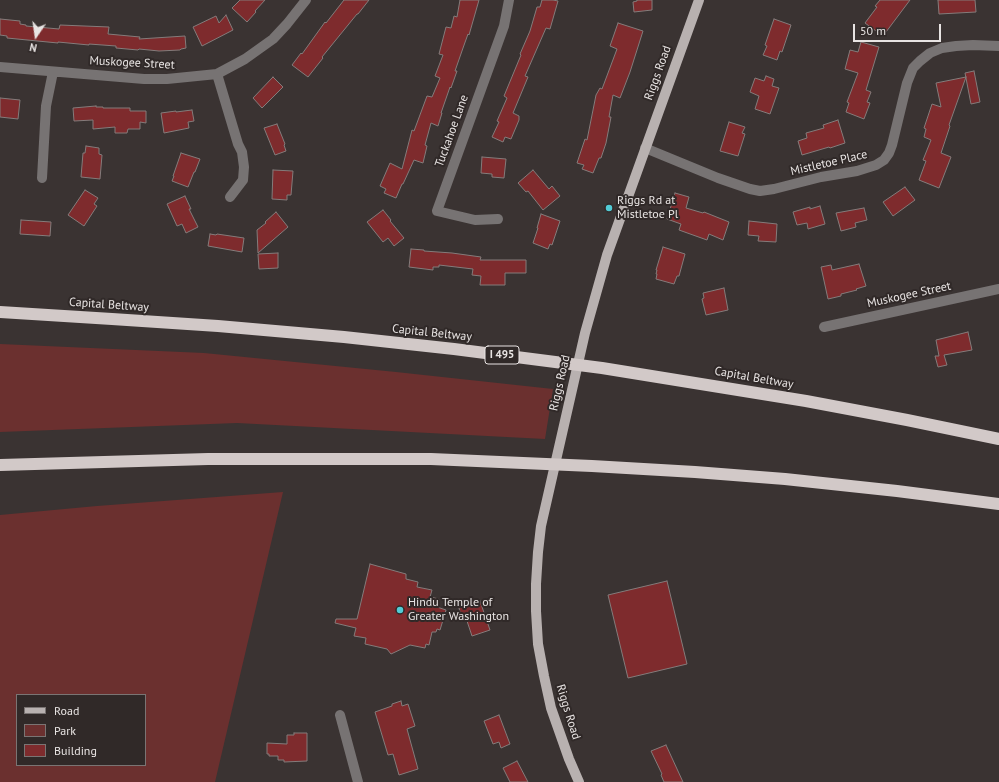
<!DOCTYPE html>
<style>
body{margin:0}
#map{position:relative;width:999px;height:782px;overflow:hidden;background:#3a3332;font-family:"PT Sans",sans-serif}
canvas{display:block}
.legend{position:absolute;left:16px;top:694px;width:130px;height:72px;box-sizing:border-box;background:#302928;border:1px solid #7a7473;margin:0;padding:5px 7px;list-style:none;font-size:12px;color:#e8e4e3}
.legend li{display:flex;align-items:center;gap:8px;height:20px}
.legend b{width:20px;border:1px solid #7a7473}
.north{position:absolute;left:16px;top:16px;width:40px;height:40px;-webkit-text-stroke:3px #302928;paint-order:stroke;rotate:193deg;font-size:11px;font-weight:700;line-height:16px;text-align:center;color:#e8e4e3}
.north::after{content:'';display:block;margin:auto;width:14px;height:18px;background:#e8e4e3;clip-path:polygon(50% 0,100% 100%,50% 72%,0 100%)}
.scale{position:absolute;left:853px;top:24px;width:88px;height:18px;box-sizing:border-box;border:2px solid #e8e4e3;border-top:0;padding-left:5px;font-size:12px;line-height:14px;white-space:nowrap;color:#e8e4e3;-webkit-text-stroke:3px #302928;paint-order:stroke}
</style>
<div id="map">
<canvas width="999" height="782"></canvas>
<ul class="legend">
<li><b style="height:5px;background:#b8b1b0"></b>Road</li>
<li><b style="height:11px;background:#6b302f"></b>Park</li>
<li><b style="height:11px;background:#7e2b2d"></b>Building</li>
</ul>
<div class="north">N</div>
<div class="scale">50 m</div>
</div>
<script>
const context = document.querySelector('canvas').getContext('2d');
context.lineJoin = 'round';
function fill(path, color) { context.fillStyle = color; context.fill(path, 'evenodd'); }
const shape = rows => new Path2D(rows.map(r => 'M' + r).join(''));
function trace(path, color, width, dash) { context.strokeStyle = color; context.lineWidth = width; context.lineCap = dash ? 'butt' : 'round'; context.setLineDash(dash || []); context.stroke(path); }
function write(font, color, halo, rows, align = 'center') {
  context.font = font + ' "PT Sans",sans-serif'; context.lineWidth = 4; context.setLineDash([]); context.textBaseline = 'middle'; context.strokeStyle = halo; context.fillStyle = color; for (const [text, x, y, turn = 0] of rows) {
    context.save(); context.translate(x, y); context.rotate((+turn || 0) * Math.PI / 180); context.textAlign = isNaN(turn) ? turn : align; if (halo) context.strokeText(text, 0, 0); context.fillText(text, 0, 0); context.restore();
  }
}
fill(shape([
 [0,344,204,353,396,372,553,389,545,439,237,423,0,432],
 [283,492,215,782,0,782,0,515,97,506],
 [17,695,145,695,145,765,17,765]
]), '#6b302f');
const building = shape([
 [240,0,265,0,255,11,256,12,247,22,232,8,240,0],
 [344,0,369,0,358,14,357,14,322,57,323,58,308,77,292,65,301,53,302,54,325,22,326,23,344,0],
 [460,0,479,0,469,35,468,34,463,48,455,71,457,71,451,88,450,87,441,113,442,113,438,126,431,123,425,145,427,146,423,163,414,160,403,184,402,184,396,198,384,193,386,189,380,186,390,163,402,169,412,130,414,131,427,96,432,97,440,78,435,76,443,55,439,54,446,27,451,28,454,16,457,17,460,0],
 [542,0,553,0,558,1,550,29,546,28,525,76,528,77,513,113,519,116,519,120,511,139,505,137,503,142,492,137,499,122,497,121,507,98,504,96,521,55,520,54,530,31,537,7,540,7,542,0],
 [637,0,652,0,652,10,634,12,633,2,637,1,637,0],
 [880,0,910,0,883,36,865,23,877,7,875,6,880,0],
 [938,0,975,0,976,12,939,14,938,0],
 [226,15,233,30,202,46,193,27,216,16,219,23,226,15],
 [0,19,20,21,20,24,26,25,26,26,59,29,60,25,109,27,108,34,140,37,139,39,185,36,186,48,181,49,180,50,159,51,139,49,138,50,116,48,116,46,89,44,89,45,58,42,58,43,7,38,7,36,0,35,0,19],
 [774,19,791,25,782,52,780,51,777,60,763,55,767,46,765,45,774,19],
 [618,23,643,31,630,72,620,98,613,95,609,117,611,117,606,143,601,158,599,158,593,173,582,169,584,165,577,163,585,139,587,140,596,95,600,88,602,89,617,49,610,46,618,23],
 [861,42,879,47,866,90,871,92,867,102,870,103,864,119,846,112,849,103,847,102,858,73,845,69,850,50,858,52,861,42],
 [974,71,980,102,971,104,965,73,974,71],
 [766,76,774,79,772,86,779,88,770,114,755,109,759,96,750,92,755,78,764,81,766,76],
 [273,77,283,87,262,108,253,98,273,77],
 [966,77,949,125,950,126,941,153,951,157,939,188,919,180,926,161,923,160,931,140,924,137,926,129,924,128,932,104,941,107,936,83,966,77],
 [0,98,20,100,18,119,0,117,0,98],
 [96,106,96,107,103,107,103,108,130,108,130,111,146,111,146,123,140,122,140,129,128,129,127,133,115,133,115,127,93,129,93,120,74,121,73,108,96,106],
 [192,110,194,121,188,122,189,128,164,133,161,113,176,111,176,112,192,110],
 [838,120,845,143,830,148,829,147,802,155,798,141,807,138,806,133,824,128,823,125,838,120],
 [729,122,745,127,742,133,745,134,738,156,720,151,729,122],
 [277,124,285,144,284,145,286,151,275,155,264,128,277,124],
 [86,146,99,148,99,154,102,155,100,179,81,177,83,153,85,153,86,146],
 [181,153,200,159,195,172,194,172,188,187,172,181,174,176,173,176,181,153],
 [482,157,506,159,504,178,492,177,492,174,481,173,482,157],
 [273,170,293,171,291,195,287,195,287,200,272,199,273,170],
 [533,170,549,189,552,186,560,196,543,210,528,191,526,192,518,183,533,170],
 [905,187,915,200,893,216,883,202,905,187],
 [85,190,98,198,94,204,97,206,84,226,68,215,85,190],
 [675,193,689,197,686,208,703,213,704,212,729,222,723,240,709,234,707,240,679,230,681,224,667,219,675,193],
 [185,196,191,209,189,209,198,227,186,233,182,224,177,226,167,204,185,196],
 [820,206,825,224,808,229,807,223,797,225,793,212,810,207,810,209,820,206],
 [864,208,867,220,855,223,856,227,841,231,836,213,864,208],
 [383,210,391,220,390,221,404,238,394,246,388,238,383,242,367,222,383,210],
 [276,212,288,227,258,253,257,230,266,223,265,222,276,212],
 [541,214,560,221,552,245,550,244,548,249,533,243,538,228,537,228,541,214],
 [21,220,51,222,50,236,20,234,21,220],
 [749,221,777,224,776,242,758,241,759,236,748,235,749,221],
 [210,234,216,235,217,234,244,238,242,252,208,246,210,234],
 [663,247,685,254,679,276,677,276,674,284,656,279,657,274,656,274,657,270,656,270,663,247],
 [411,249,424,250,424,251,452,253,481,257,480,260,526,260,526,273,505,273,505,285,480,285,481,276,472,275,473,269,439,265,439,267,433,267,433,270,409,267,411,249],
 [278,253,278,268,259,269,258,254,278,253],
 [859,264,866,286,856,289,857,290,841,294,841,296,828,299,821,267,831,265,832,270,859,264],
 [724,288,728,310,706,315,702,299,704,298,703,293,724,288],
 [968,332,972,350,944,355,947,365,938,367,935,356,939,356,936,340,968,332],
 [370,564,406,574,406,579,418,582,417,587,432,590,430,597,439,599,437,607,446,610,440,630,437,629,436,632,432,632,429,645,426,644,425,648,410,645,391,654,387,649,365,644,366,638,354,636,356,628,335,623,336,619,357,619,370,564],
 [667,581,687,664,628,678,608,595,667,581],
 [480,601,490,630,472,636,466,618,462,620,459,608,480,601],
 [401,701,402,706,408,704,415,726,407,729,418,769,399,775,393,754,388,755,375,712,392,706,392,704,401,701],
 [499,715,510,744,501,748,499,742,493,744,484,721,499,715],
 [294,733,307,733,307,761,284,762,284,760,278,760,278,756,269,756,269,754,267,754,267,743,287,744,287,735,294,735,294,733],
 [666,745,683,782,664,782,661,775,662,774,651,751,666,745],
 [517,761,528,782,510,782,503,768,517,761]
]);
fill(building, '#7e2b2d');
trace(building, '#847c7b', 1);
trace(shape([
 [0,67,144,79,167,79,217,74,245,59,273,39,287,24,306,0],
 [217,74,238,144,242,152,244,167,243,180,230,197],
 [645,148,718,178,750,189,760,191,774,189,821,177,857,171,876,165,884,160,889,153,892,145,907,83,913,68,920,61,930,53,942,48,956,46,973,45,999,46],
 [42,178,46,106,53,72],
 [498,219,475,220,437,211,504,26,509,0],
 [824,327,999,289],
 [340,715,358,782]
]), '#777373', 10);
trace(shape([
 [579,782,569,759,551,708,544,676,538,644,536,611,536,584,538,552,541,526,585,333,607,255,699,0]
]), '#b8b1b0', 10);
trace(shape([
 [0,312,112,319,218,326,344,337,454,349,602,368,806,401,907,420,999,439],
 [0,465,208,459,431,459,592,466,695,472,785,479,897,491,999,504]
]), '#d2c9c8', 12);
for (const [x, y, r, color] of [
 [609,208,4,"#52ccd6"],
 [400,610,4,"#52ccd6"]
]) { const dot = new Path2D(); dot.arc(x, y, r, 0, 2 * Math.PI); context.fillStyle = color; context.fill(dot); trace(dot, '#302928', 1.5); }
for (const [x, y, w] of [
 [502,355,34]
]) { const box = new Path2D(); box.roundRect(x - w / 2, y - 9, w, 18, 3); context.fillStyle = '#302928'; context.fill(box); trace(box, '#e8e4e3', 1); }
write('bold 11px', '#e8e4e3', null, [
 ["I 495",502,355]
]);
write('12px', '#e8e4e3', '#302928', [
 ["Muskogee Street",132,63,3],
 ["Riggs Road",658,73,-70],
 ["Tuckahoe Lane",452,131,-70],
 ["Mistletoe Place",829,163,-13],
 ["Muskogee Street",909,295,-12],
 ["Capital Beltway",109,305,4],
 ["Capital Beltway",432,333,6],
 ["Capital Beltway",754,378,10],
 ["Riggs Road",560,383,-77],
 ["Riggs Road",568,712,73]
]);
write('12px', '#e8e4e3', '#302928', [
 ["Riggs Rd at",617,201],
 ["Mistletoe Pl",617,215],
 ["Hindu Temple of",408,603],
 ["Greater Washington",408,617]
], 'left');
</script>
